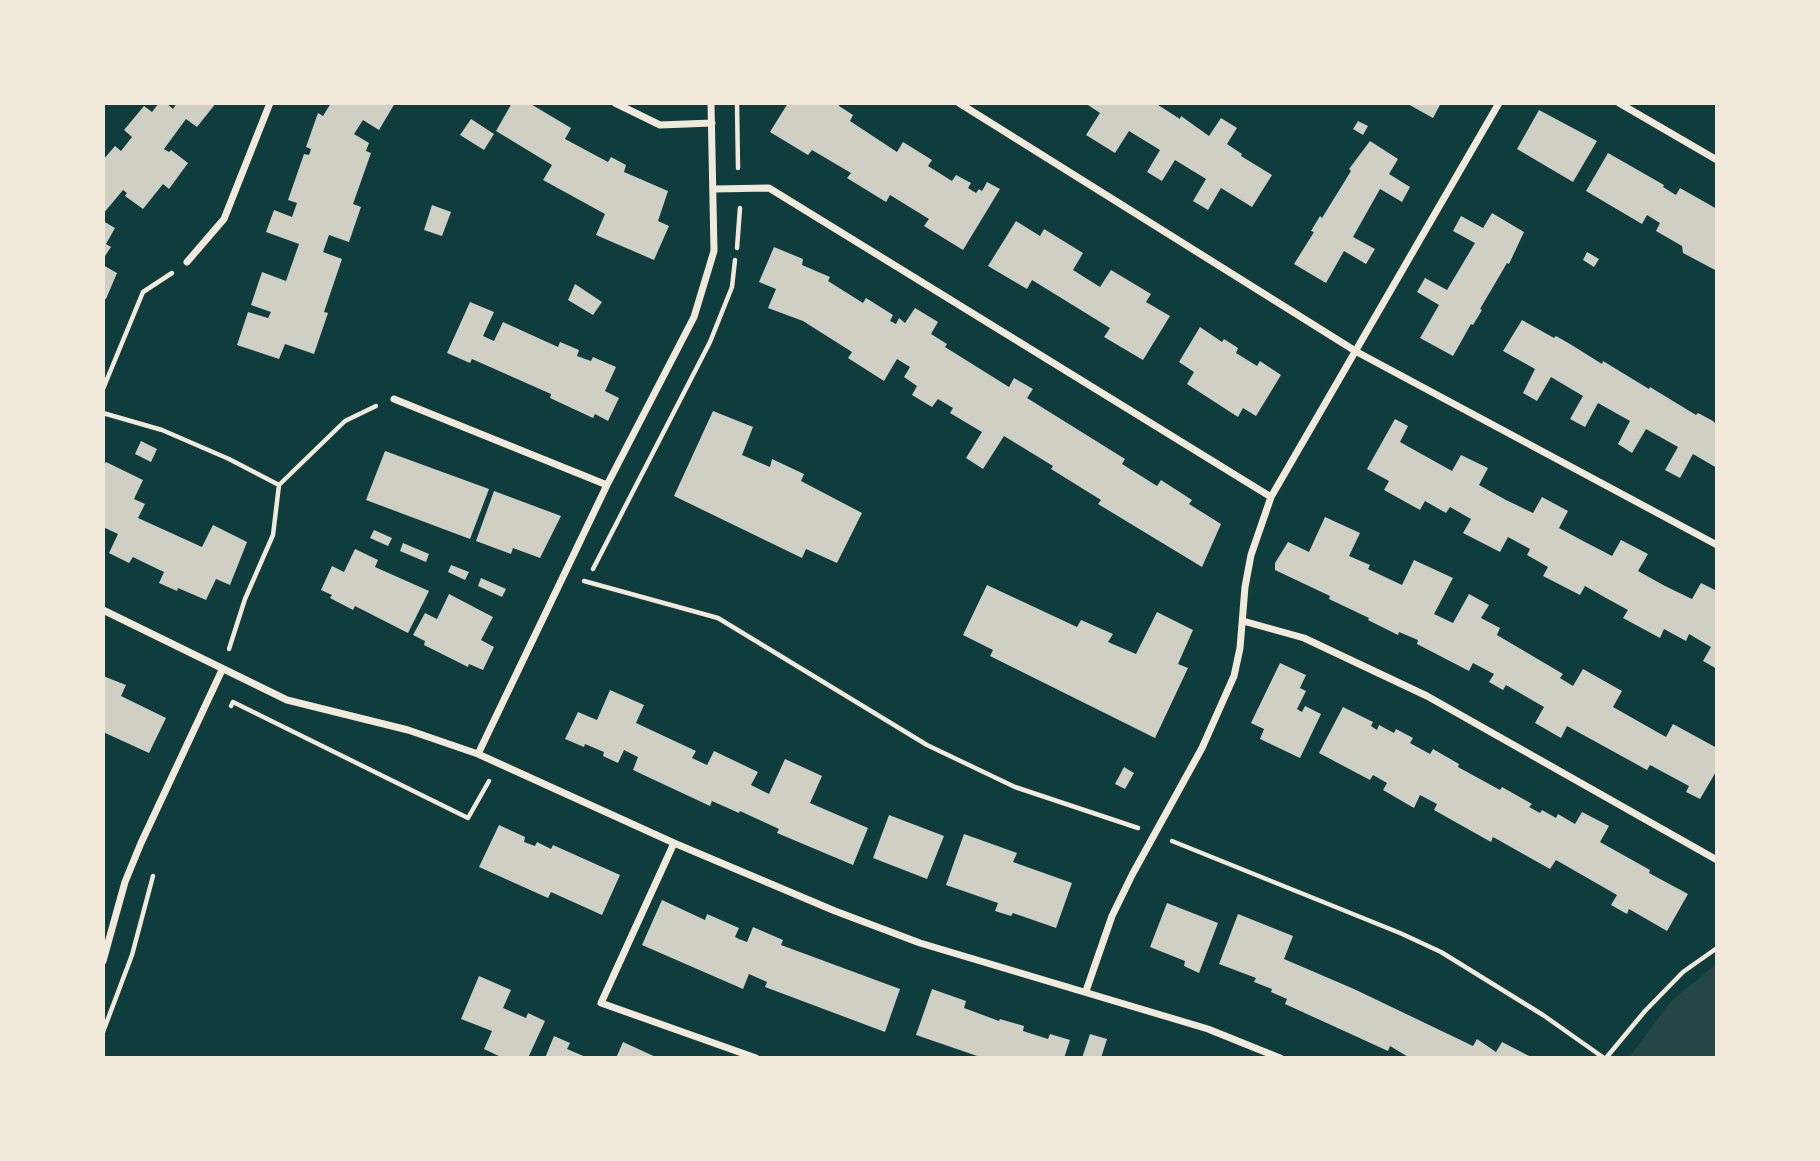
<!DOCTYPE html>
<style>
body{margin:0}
#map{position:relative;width:1820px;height:1161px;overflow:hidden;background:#0f3d3e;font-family:"Alegreya Sans",sans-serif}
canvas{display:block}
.frame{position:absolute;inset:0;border:105px solid #f1e9da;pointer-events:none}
</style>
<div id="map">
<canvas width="1820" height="1161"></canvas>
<div class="frame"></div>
</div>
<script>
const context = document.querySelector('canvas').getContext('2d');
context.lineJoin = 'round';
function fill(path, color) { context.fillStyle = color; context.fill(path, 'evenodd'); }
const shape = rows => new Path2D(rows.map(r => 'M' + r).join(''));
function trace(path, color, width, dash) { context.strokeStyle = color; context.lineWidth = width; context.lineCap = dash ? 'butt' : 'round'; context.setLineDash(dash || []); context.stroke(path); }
fill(shape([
 [1717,964,1717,1058,1629,1058,1671,1001]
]), '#244646');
fill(shape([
 [159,103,166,103,173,109,177,103,216,103,197,127,186,119,164,149,169,152,171,150,188,163,169,189,163,184,143,209,125,196,127,193,123,190,103,214,103,160,115,146,121,151,132,137,124,130,144,106,152,112],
 [331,103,395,103,379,130,363,120,354,134,369,143,366,151,371,153,353,204,361,207,349,242,329,235,323,252,342,259,324,312,328,313,314,354,285,344,279,359,237,345,248,312,268,318,271,312,251,305,262,272,286,281,299,244,266,232,274,210,292,217,297,203,288,200,304,154,309,155,311,149,306,147,318,113,323,116],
 [512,103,529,103,571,128,565,139,608,162,611,157,626,165,624,172,668,191,658,221,669,226,654,260,596,235,605,214,543,180,552,165,496,131],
 [788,103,840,103,839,106,853,115,850,121,897,152,903,142,932,160,928,166,952,181,956,175,971,183,968,188,976,193,979,189,982,191,987,182,1000,189,963,250,924,226,929,219,890,195,886,202,847,178,851,173,812,150,808,155,770,132],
 [1085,103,1155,103,1180,119,1181,116,1209,136,1221,118,1237,128,1227,144,1242,154,1241,156,1272,175,1252,207,1221,188,1208,210,1193,201,1206,179,1175,160,1162,181,1147,172,1160,150,1129,131,1115,153,1086,135,1100,113],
 [1406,103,1441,103,1433,118],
 [1539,110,1597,141,1573,182,1517,149],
 [471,119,494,134,484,150,460,135],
 [1358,121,1368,126,1363,135,1353,129],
 [1370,141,1398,159,1389,174,1410,187,1402,202,1380,189,1353,237,1375,249,1366,264,1344,251,1326,283,1294,264,1314,232,1311,231,1320,216,1322,218,1351,171,1349,169],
 [1608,153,1664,185,1663,187,1676,195,1680,188,1717,209,1717,271,1683,253,1682,246,1656,231,1660,223,1647,215,1642,224,1586,191],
 [432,205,451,212,442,236,424,230],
 [1492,213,1524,232,1509,264,1507,263,1480,309,1482,310,1473,325,1471,324,1453,356,1420,338,1439,305,1417,292,1425,278,1447,290,1475,243,1453,231,1461,216,1483,228],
 [103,221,115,228,106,244,111,247,103,259],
 [1016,221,1040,236,1044,229,1083,253,1073,270,1100,287,1111,270,1151,294,1146,302,1170,316,1143,360,1104,337,1110,328,1032,280,1027,289,988,266],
 [774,247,803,259,802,265,830,277,828,281,863,303,866,298,893,315,890,321,896,324,899,318,905,323,915,308,938,322,931,334,947,344,945,347,1009,387,1014,378,1033,389,1027,398,1125,459,1122,464,1157,486,1161,480,1192,500,1189,504,1221,524,1202,567,1098,504,1101,500,1051,469,1053,466,1004,436,983,469,966,458,982,432,950,413,953,408,938,399,932,407,912,395,917,386,904,377,910,367,897,359,884,381,848,358,852,352,803,321,768,308,776,289,759,282],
 [1587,252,1599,259,1594,267,1583,260],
 [103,265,117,273,106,299,103,298],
 [575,284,602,302,593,315,568,300],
 [470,302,494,312,483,336,494,341,503,322,558,347,560,342,579,350,577,356,591,361,593,357,616,367,605,391,619,398,608,421,595,414,593,418,550,398,551,394,472,359,470,363,447,353],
 [1522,320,1554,338,1556,336,1570,344,1602,364,1603,361,1649,389,1650,387,1696,415,1698,413,1713,421,1717,425,1717,468,1693,454,1680,478,1665,470,1678,447,1646,429,1632,453,1618,444,1630,421,1598,403,1585,427,1570,419,1583,396,1551,377,1537,401,1523,393,1535,369,1503,351],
 [1200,327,1222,342,1224,339,1238,348,1236,353,1257,366,1260,361,1281,375,1256,416,1243,408,1238,417,1187,384,1194,372,1179,362],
 [713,411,753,427,742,455,770,467,772,459,804,474,801,481,862,513,837,563,806,549,802,558,674,496],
 [1395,419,1408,426,1400,442,1452,471,1461,455,1488,468,1479,485,1506,500,1533,513,1542,497,1568,511,1559,528,1585,542,1612,556,1621,540,1648,554,1638,571,1665,586,1692,599,1701,583,1717,591,1717,669,1703,661,1711,647,1689,634,1686,641,1664,629,1660,638,1623,618,1628,610,1606,598,1585,586,1580,595,1543,576,1548,567,1527,555,1530,549,1508,537,1500,552,1463,533,1471,519,1450,507,1446,513,1425,501,1420,510,1384,490,1389,481,1367,469],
 [141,441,157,449,151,462,135,454],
 [385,451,489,489,470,539,366,500],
 [106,462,143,480,134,499,145,504,138,518,202,547,213,525,247,542,230,585,216,579,206,600,178,588,177,591,159,583,164,572,143,562,133,557,129,563,109,553,118,534,103,527,103,467],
 [494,491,561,516,540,558,513,548,511,554,476,541],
 [1325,517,1360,533,1349,556,1370,565,1368,569,1402,585,1414,560,1453,578,1434,614,1453,623,1469,594,1489,605,1481,618,1500,628,1497,635,1563,674,1560,678,1573,686,1583,669,1622,691,1613,707,1666,737,1673,724,1717,748,1717,770,1700,799,1686,792,1689,786,1650,765,1647,770,1567,726,1561,738,1535,723,1544,707,1506,685,1503,690,1489,682,1494,674,1473,663,1469,671,1417,644,1418,640,1399,632,1398,635,1368,620,1369,618,1329,599,1330,596,1275,570,1275,563,1288,542,1309,552],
 [374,530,392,538,388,546,370,538],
 [403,543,429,554,426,562,400,551],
 [355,549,378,560,375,567,429,591,408,633,355,606,353,610,330,598,332,595,321,590,332,566,344,572],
 [451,565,469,572,465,580,448,572],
 [481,578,506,589,502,597,478,586],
 [987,585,1077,627,1081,620,1113,634,1108,642,1136,654,1157,612,1193,630,1178,664,1188,668,1155,738,990,656,993,650,963,635],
 [449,594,493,617,481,640,494,647,483,670,469,664,468,667,424,645,425,641,413,635,425,613,437,619],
 [1280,663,1306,675,1300,688,1306,691,1297,709,1302,712,1305,706,1321,714,1300,758,1260,739,1264,729,1251,723],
 [103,676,126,685,121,696,166,718,149,753,103,732],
 [610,690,644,705,636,723,696,751,692,758,707,765,714,751,758,772,751,785,769,794,785,759,822,776,810,803,868,828,853,865,777,833,779,829,740,811,739,813,712,801,710,806,633,770,638,757,624,750,618,763,603,756,604,752,585,744,584,747,565,739,578,712,597,720],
 [1343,707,1373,722,1371,726,1377,730,1379,725,1394,733,1396,729,1413,738,1410,743,1430,754,1433,749,1459,764,1458,767,1500,790,1502,787,1532,804,1529,807,1540,813,1542,810,1556,818,1558,814,1575,824,1582,812,1609,826,1600,842,1650,870,1649,873,1688,894,1667,931,1629,909,1627,914,1611,905,1617,895,1556,860,1550,869,1493,837,1491,842,1434,810,1437,804,1420,795,1414,808,1383,790,1387,783,1373,775,1370,780,1319,753],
 [1124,767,1134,773,1125,789,1115,784],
 [889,815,944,836,927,879,873,858],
 [499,825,525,837,524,842,535,846,537,842,551,849,553,845,620,875,602,915,551,892,548,898,479,867],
 [964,834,1017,853,1013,862,1072,883,1056,928,1013,913,1011,916,995,911,998,903,946,885],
 [662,900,705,920,707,914,739,928,735,937,739,939,747,942,753,927,783,940,781,945,900,989,885,1032,765,987,767,982,749,974,743,989,642,945],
 [1167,903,1218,923,1199,973,1184,966,1185,961,1150,947],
 [1238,914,1293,936,1284,959,1354,989,1473,1046,1477,1039,1496,1052,1502,1042,1533,1058,1410,1058,1390,1046,1388,1051,1285,1004,1287,999,1271,992,1272,989,1254,982,1256,978,1219,964],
 [479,976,511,990,503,1008,526,1018,528,1013,545,1021,528,1058,503,1058,484,1049,492,1031,461,1019],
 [932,989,966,1001,964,1008,999,1021,1000,1019,1024,1026,1023,1031,1048,1039,1050,1034,1070,1040,1064,1058,983,1058,916,1035],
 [1090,1034,1107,1039,1101,1058,1082,1058],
 [554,1036,570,1043,567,1049,588,1058,545,1058],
 [623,1042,658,1058,616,1058]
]), '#cfcfc3');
trace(shape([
 [737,103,738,168],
 [737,248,740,208],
 [103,389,143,292,172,273],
 [103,413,162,430,229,459,279,485],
 [593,569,710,342,732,287,735,260],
 [584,581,718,618,927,745,1015,787,1138,828],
 [229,649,245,599,273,535,279,485,345,421,376,406],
 [231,706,233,702,468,818,489,781],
 [1172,841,1400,933,1441,952,1543,1015,1604,1058],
 [103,1032,132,955,153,876],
 [1606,1058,1645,1011,1683,972,1717,948]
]), '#f1e9da', 4.5);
trace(shape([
 [615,103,660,125,712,123],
 [959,103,1357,352,1717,545],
 [1619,103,1717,160],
 [714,189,769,188,1271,497],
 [187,262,224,219,270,103],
 [394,399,607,485],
 [103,610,287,700,408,730,478,754,674,843,835,911,920,943,1208,1029,1280,1058],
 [1243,621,1304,638,1427,696,1717,860],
 [478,754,607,485,694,317,714,251,711,103],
 [674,843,601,1003,756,1058],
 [103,961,125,882,141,843,222,670],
 [1086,991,1112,916,1132,875,1202,748,1234,676,1240,648,1245,587,1251,555,1271,497,1499,103]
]), '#f1e9da', 7);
</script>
